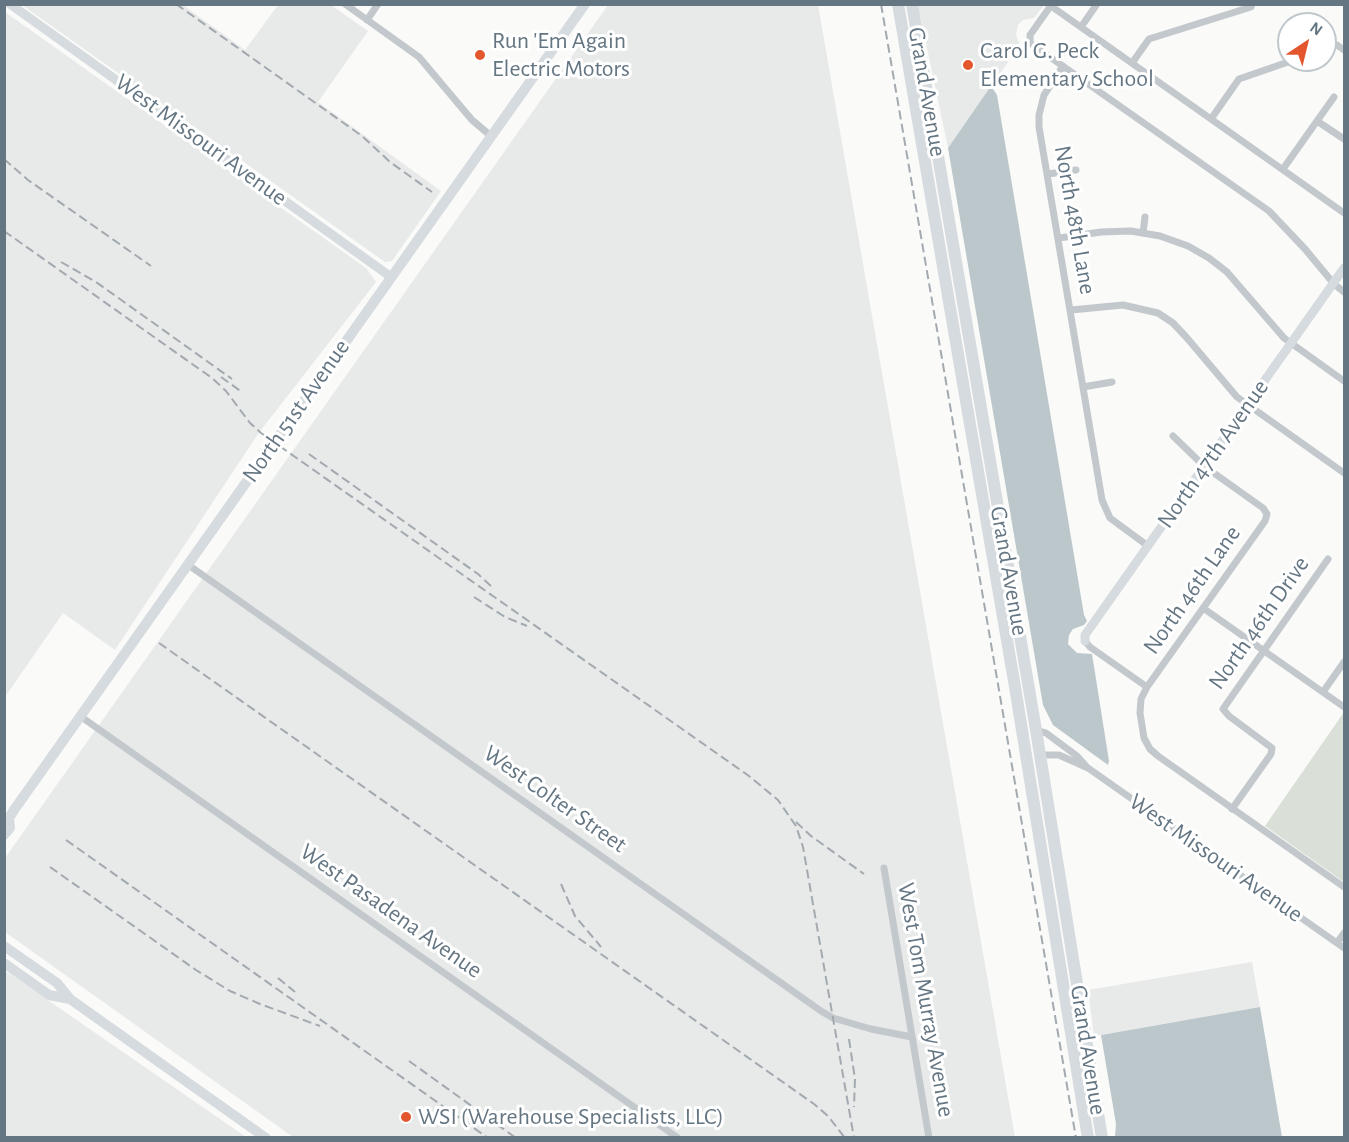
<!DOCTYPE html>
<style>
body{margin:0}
#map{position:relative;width:1349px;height:1142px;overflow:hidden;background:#fafaf8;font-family:"Alegreya Sans",sans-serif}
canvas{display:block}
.frame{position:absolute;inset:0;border:6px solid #657683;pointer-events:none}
.north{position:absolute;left:1277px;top:12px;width:60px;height:60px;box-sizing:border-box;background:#fff;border:2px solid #c1c8cd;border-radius:50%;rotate:35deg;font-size:16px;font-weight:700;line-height:24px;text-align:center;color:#657683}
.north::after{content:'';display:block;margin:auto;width:21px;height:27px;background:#e4572e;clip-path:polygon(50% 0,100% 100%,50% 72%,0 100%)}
</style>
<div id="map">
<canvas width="1349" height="1142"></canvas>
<div class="frame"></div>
<div class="north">N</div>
</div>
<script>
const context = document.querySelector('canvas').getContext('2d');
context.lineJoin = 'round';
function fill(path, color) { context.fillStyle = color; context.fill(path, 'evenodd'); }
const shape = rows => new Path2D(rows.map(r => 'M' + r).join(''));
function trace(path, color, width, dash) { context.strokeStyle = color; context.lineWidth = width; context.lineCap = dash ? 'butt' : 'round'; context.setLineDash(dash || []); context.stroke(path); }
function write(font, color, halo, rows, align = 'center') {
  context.font = font + ' "Alegreya Sans",sans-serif'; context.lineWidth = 6; context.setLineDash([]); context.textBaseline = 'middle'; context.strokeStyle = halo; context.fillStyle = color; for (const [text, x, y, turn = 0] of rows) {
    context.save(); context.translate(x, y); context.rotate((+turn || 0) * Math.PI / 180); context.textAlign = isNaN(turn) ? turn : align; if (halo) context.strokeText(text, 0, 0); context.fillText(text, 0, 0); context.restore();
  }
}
fill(shape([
 [22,5,183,5,245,50,278,5,331,5,368,31,318,102,441,191,392,261,385,262],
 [608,5,818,5,1015,1137,293,1137,5,932,5,858],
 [918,5,1044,5,1034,18,1023,20,1018,25,1016,35,1020,45,948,148],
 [5,12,366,268,376,282,258,434,115,650,63,613,5,697],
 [1252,962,1260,1007,1094,1036,1088,990],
 [4,971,13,976,246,1137,5,1137]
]), '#e8e9e9');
fill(shape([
 [1344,712,1344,882,1265,826]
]), '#dadfd7');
fill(shape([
 [991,86,997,95,1084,615,1087,621,1084,625,1073,629,1069,635,1068,644,1077,653,1092,654,1109,761,1108,765,1053,725,1043,705,948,148],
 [1260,1007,1282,1137,1115,1137,1116,1124,1101,1035]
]), '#bbc7cb');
trace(shape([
 [345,4,419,57,472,120,491,136],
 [1052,4,1030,35,1030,43,1269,211,1305,249,1334,284,1344,292],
 [1051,6,1344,213],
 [367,20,378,4],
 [1081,27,1097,4],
 [1325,49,1337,45,1344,50],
 [1132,63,1149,39,1251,7,1252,4],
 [1063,66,1044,95,1039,115,1039,127,1102,500,1110,518,1148,546],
 [1211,119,1239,79,1294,60],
 [1317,121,1344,139],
 [1283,169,1334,97],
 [1048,174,1076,170],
 [1143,233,1145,217],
 [1059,238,1101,232,1131,231,1160,236,1188,246,1209,258,1227,272,1284,338,1344,381],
 [1071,310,1123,305,1158,313,1173,323,1187,338,1237,397,1344,473],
 [1083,387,1112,382],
 [1173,436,1204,466,1263,508,1267,514,1265,521,1147,687,1141,699,1140,713,1144,738,1150,749,1158,756,1344,887],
 [187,564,821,1011,833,1018,871,1029,912,1037],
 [1203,608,1344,707],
 [1085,641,1090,647,1147,687],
 [1323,692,1344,662],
 [80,716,678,1138],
 [1036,730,1046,733,1077,756,1086,766],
 [1040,755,1059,755,1088,768,1344,948],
 [1232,809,1271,754,1272,748,1229,716,1223,709,1328,559],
 [884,868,929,1138],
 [1337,943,1344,933]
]), '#c3c8cc', 7);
trace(shape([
 [10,4,391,277],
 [1085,641,1085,635,1344,268]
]), '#d6dbdf', 9);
trace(shape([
 [4,820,9,818,14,810,585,4],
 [4,835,10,828,9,818],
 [4,946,57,983,70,999,266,1138],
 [4,963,49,995,70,999]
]), '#d6dbdf', 10);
trace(shape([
 [898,4,1015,687,1088,1138],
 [912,4,1036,730,1102,1138]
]), '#d6dbdf', 12);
trace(shape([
 [176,4,362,136,390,162,432,192],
 [881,4,1076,1138],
 [4,159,28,180,151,266],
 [4,231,212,378,226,391,250,423,261,433,749,776,778,800,796,826,803,847,854,1138],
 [61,262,96,282,232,379],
 [221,377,242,392],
 [309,454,478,574,493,588],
 [474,597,505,617,527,626],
 [159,643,814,1104,828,1116,845,1138],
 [796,822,811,836,864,874],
 [66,840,488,1138],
 [50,867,196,970,230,991,260,1004,320,1026],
 [561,884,575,916,601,947],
 [278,978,295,992],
 [849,1039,855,1079,854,1107],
 [409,1061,516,1138]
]), '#a2aab0', 2, [9, 4.5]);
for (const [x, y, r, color] of [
 [480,55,6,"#e4572e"],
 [968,65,6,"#e4572e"],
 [406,1117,6,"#e4572e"]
]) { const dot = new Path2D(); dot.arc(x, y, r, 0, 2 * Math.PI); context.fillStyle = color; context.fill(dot); trace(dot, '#fff', 2); }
write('24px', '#657683', '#fff', [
 ["Run 'Em Again",492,41],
 ["Electric Motors",492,69],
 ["Carol G. Peck",980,51],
 ["Elementary School",980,79],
 ["WSI (Warehouse Specialists, LLC)",418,1117]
], 'left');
write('24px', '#657683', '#fff', [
 ["Grand Avenue",927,92,80],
 ["West Missouri Avenue",201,140,36],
 ["North 48th Lane",1075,220,80],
 ["North 51st Avenue",296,411,-55],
 ["North 47th Avenue",1213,454,-55],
 ["Grand Avenue",1009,571,80],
 ["North 46th Lane",1192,590,-55],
 ["North 46th Drive",1259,623,-55],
 ["West Colter Street",555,799,35],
 ["West Missouri Avenue",1216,858,35],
 ["West Pasadena Avenue",391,911,35],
 ["West Tom Murray Avenue",926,1000,80],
 ["Grand Avenue",1088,1050,81]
]);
</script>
